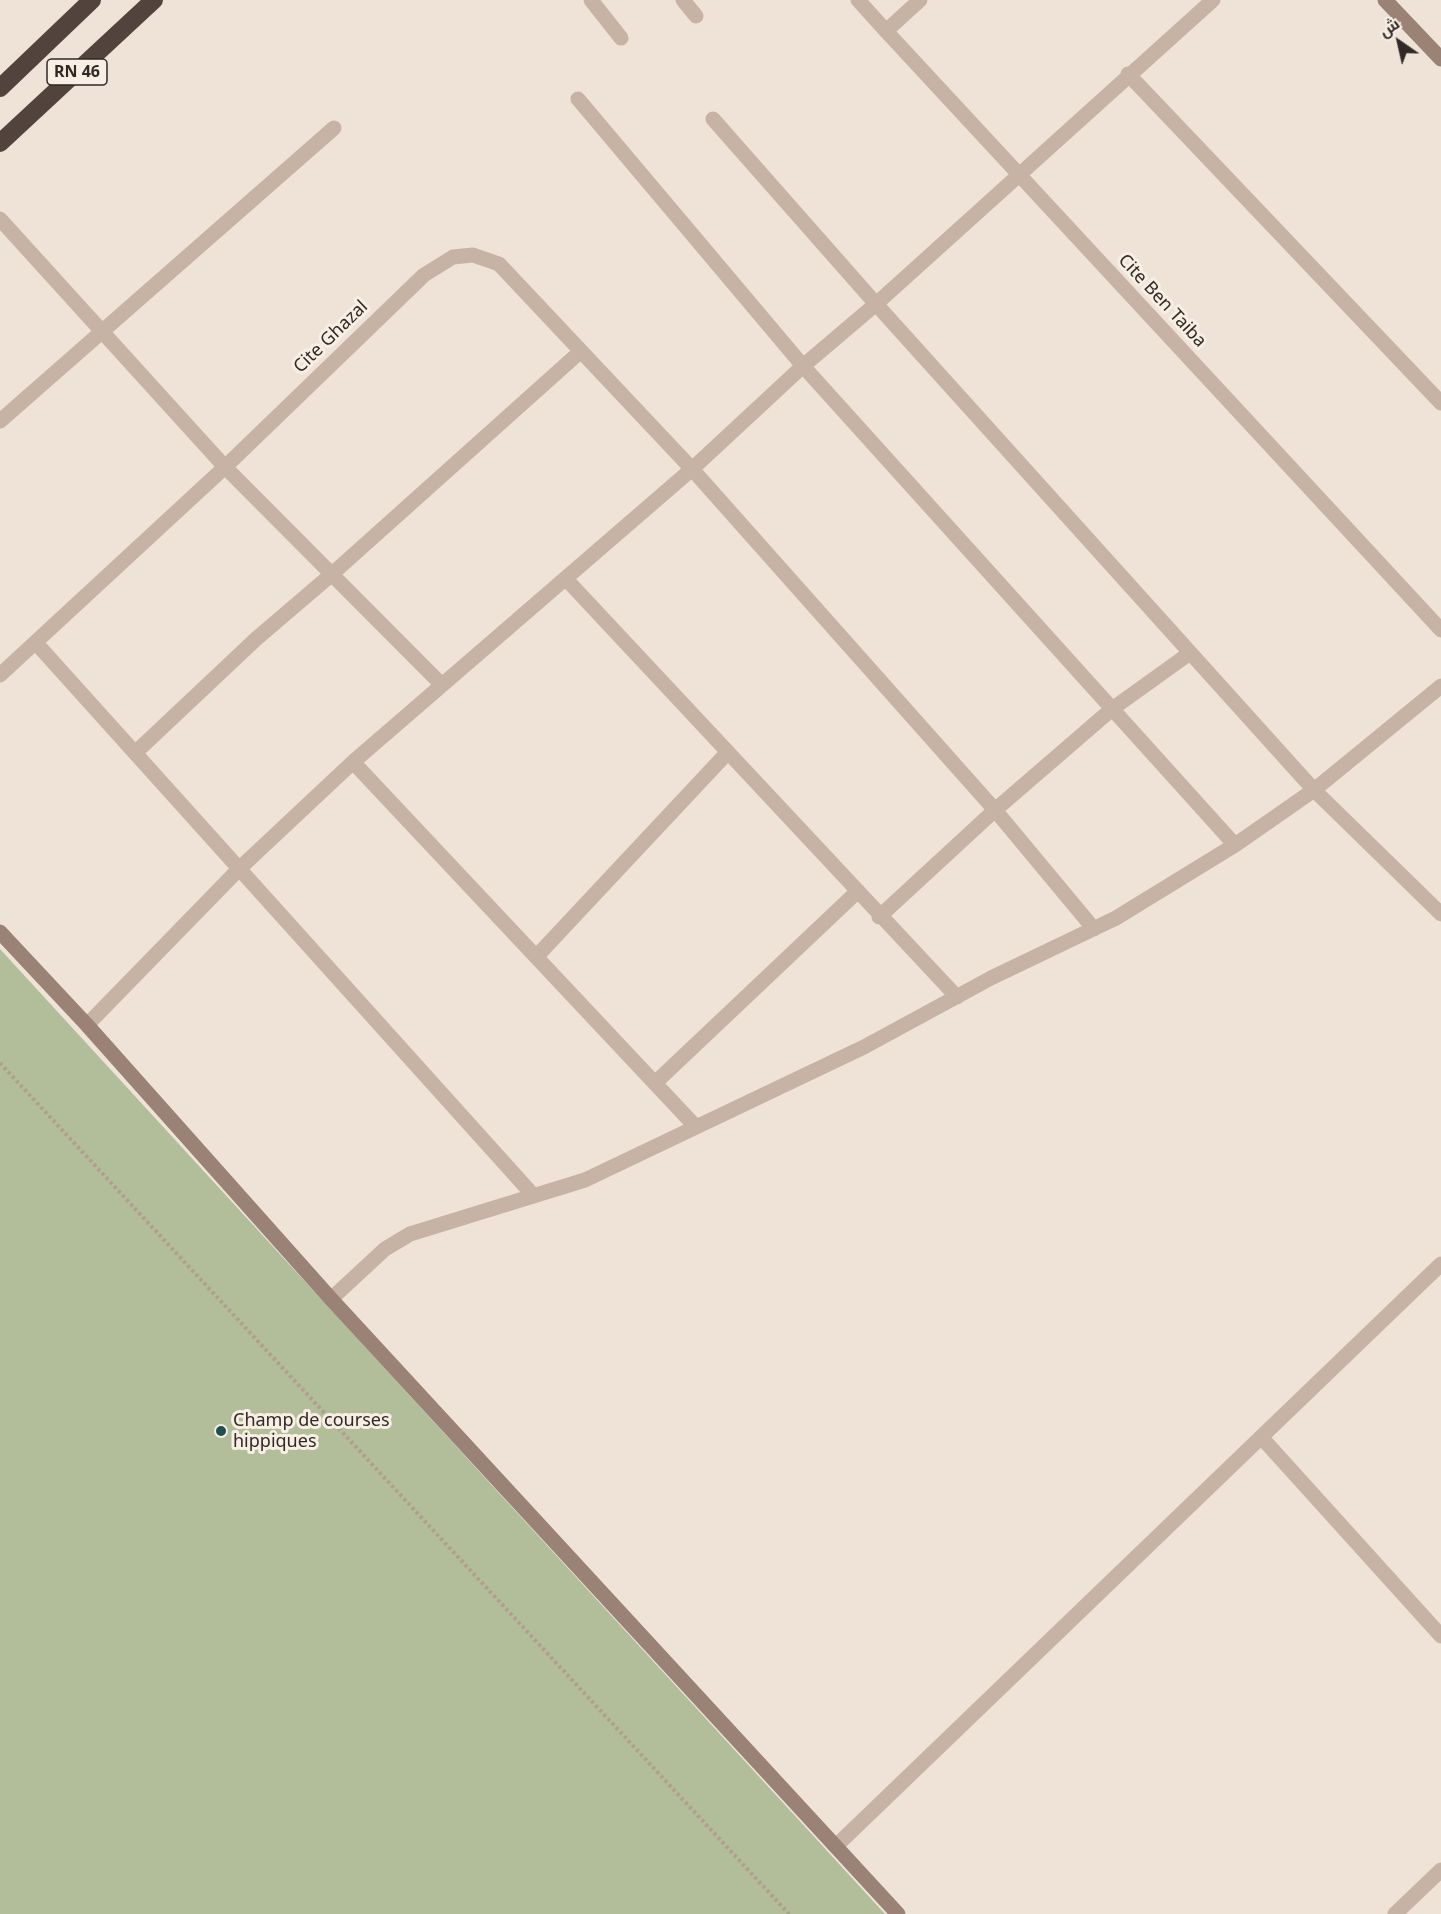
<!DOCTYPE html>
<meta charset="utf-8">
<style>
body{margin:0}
#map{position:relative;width:1441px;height:1914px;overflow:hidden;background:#efe3d8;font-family:"Noto Sans",Cairo,sans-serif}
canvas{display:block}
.north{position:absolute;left:1369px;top:12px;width:60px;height:60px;-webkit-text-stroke:4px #f7eee4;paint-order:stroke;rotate:326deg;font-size:16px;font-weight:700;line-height:24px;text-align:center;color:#322926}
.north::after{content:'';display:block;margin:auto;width:21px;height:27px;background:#322926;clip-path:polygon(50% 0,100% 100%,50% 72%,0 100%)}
</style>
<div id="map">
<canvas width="1441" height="1914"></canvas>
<div class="north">ش</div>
</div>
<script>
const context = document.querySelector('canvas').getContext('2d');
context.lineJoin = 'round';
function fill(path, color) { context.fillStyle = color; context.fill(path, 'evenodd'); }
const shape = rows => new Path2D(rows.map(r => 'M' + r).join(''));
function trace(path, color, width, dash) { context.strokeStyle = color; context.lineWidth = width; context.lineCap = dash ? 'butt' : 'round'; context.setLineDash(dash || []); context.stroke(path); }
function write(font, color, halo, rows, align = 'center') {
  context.font = font + ' "Noto Sans",sans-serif'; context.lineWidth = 6; context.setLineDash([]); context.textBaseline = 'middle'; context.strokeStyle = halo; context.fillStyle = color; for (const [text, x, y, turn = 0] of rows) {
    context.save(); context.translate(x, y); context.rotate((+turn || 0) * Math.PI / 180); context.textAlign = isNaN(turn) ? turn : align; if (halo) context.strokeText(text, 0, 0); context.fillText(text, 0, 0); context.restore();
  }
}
fill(shape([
 [0,949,885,1914,0,1914]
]), '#b2bd99');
trace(shape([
 [0,1063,789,1914]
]), '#b29d8f', 4, [3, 3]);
trace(shape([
 [591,0,621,38],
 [683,0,696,16],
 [858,0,886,31],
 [920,0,886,31,1441,630],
 [1128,74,1441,403],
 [578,99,803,366,1235,845],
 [713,119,876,304,1314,790,1441,914],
 [0,219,225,467,442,685],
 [0,421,334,128],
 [566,579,957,997],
 [36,643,533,1195],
 [0,675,225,467,424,275,453,257,473,255,499,264,692,469,995,810,1094,929],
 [135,753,256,639,332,574,581,351],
 [353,762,696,1127],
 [879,917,995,810,1112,709,1190,653],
 [536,957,728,752],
 [87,1025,240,868,353,762,692,469,803,366,876,304,1213,0],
 [655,1083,858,891],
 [331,1299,385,1249,410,1234,585,1180,864,1047,991,978,1116,918,1235,845,1314,790,1441,686],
 [1262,1438,1441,1636],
 [836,1846,1441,1264],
 [1395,1914,1441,1870]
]), '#c6b3a5', 15);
trace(shape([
 [1385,0,1441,59],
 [0,932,87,1025,331,1299,898,1914]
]), '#9a8276', 15);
trace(shape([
 [0,88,92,0],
 [0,143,154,0]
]), '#53433d', 18);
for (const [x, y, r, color] of [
 [221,1431,6,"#1e4f51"]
]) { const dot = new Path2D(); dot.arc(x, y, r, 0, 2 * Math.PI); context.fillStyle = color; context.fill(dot); trace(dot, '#f7eee4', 2); }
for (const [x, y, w] of [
 [77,72,60]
]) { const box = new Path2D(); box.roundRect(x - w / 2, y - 13, w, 26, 4.5); context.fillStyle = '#f7eee4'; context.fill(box); trace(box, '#322926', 1.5); }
write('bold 16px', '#322926', null, [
 ["RN 46",77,72]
]);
write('18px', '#322926', '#f7eee4', [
 ["Cite Ben Taiba",1162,301,47],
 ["Cite Ghazal",331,337,-44]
]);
write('18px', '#322926', '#f7eee4', [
 ["Champ de courses",233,1421],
 ["hippiques",233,1442]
], 'left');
</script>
